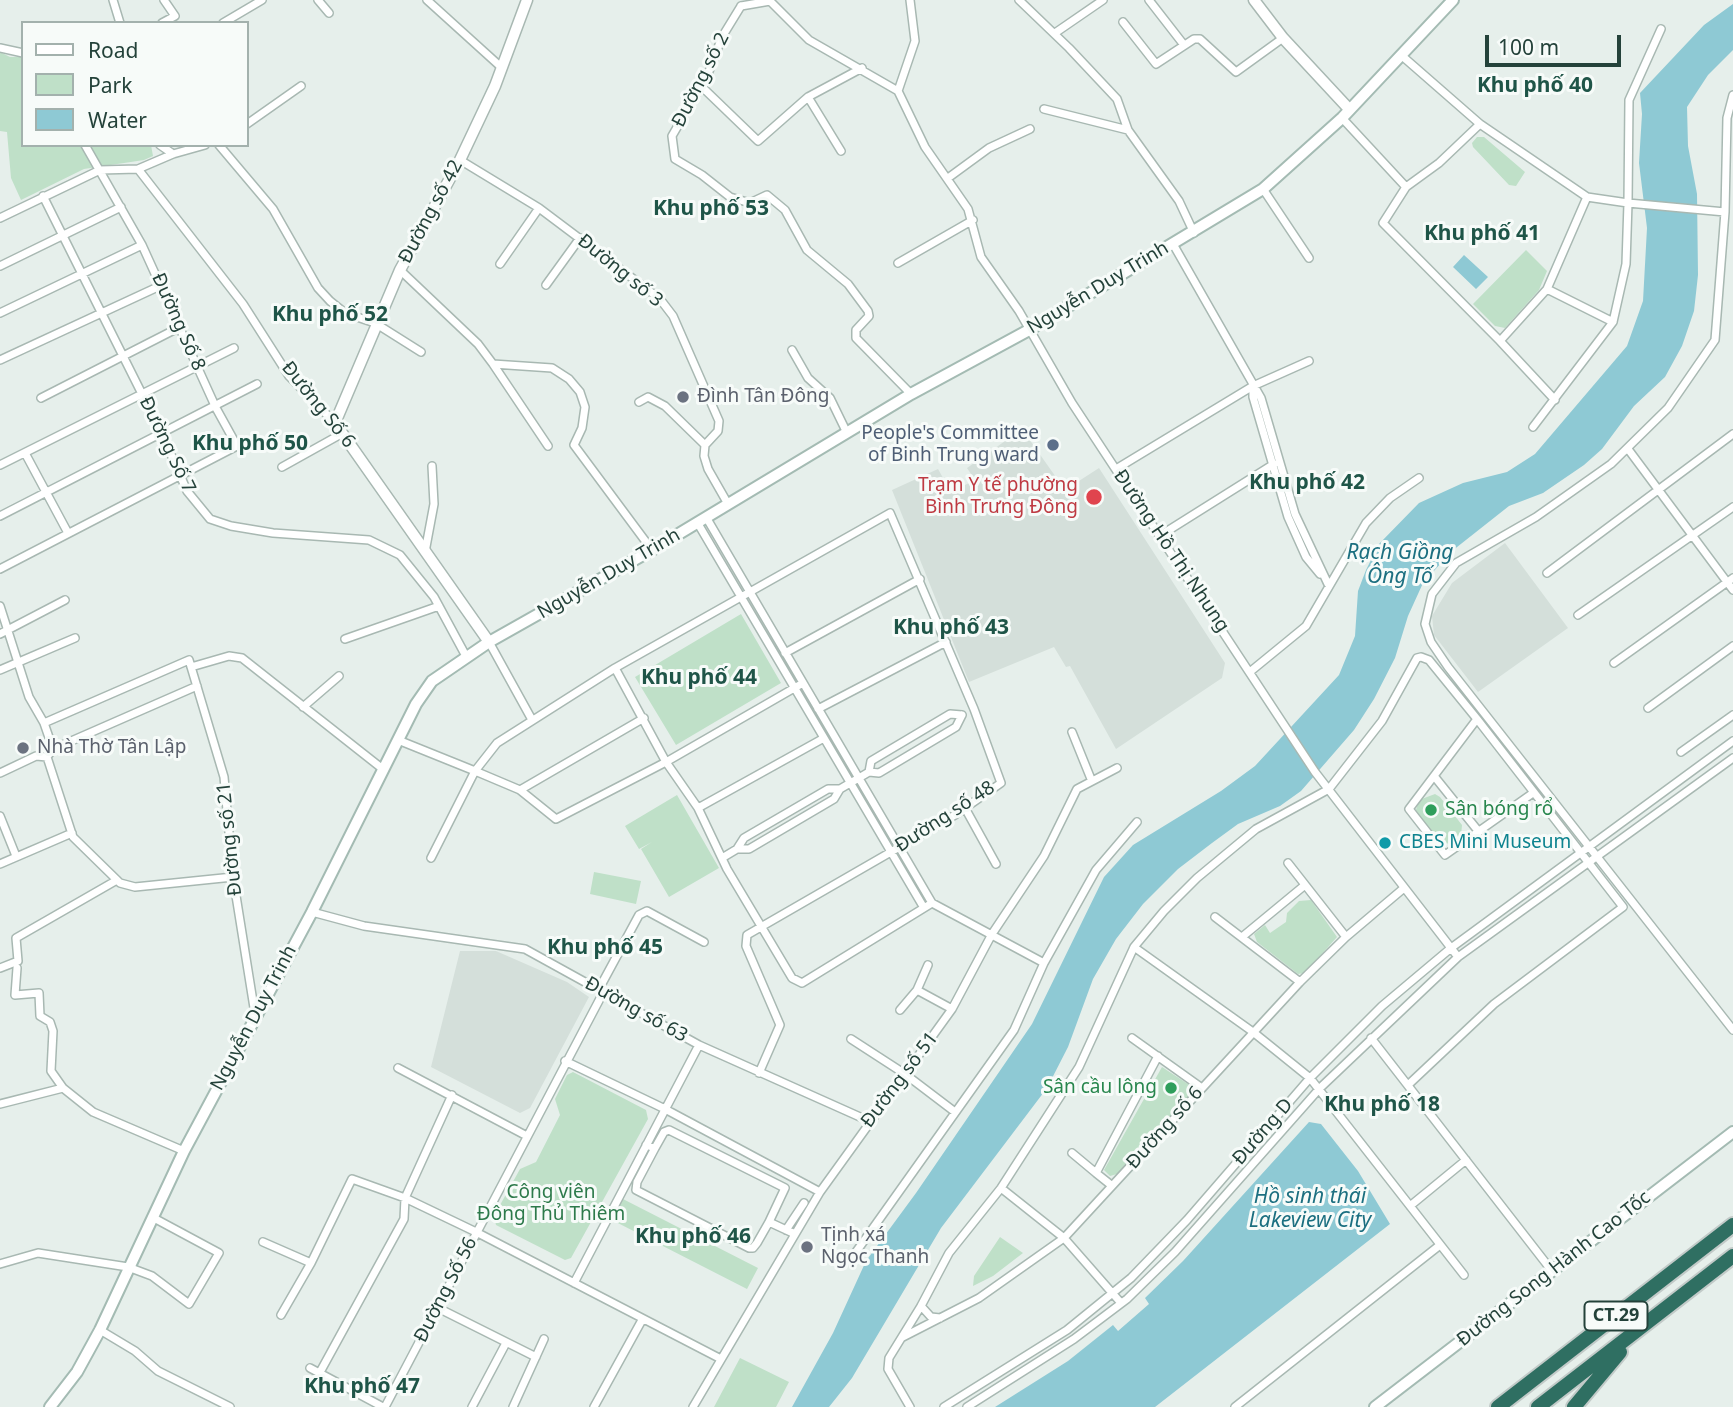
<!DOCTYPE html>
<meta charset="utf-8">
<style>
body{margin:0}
#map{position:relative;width:1733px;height:1407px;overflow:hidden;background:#e6efeb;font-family:"Noto Sans",sans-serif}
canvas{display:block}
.legend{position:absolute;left:21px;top:21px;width:228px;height:126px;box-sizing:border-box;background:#f7fbf9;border:2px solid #a3b1ad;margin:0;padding:9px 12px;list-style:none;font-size:21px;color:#24423a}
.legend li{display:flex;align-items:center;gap:14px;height:35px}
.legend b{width:35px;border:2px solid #a3b1ad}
.scale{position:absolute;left:1485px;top:35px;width:136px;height:32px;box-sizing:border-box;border:4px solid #24423a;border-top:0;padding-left:9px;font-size:21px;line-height:24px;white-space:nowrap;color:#24423a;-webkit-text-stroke:5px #f7fbf9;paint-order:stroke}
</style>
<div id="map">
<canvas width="1733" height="1407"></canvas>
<ul class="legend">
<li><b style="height:9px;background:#fff"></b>Road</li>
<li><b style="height:19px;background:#bfe0c8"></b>Park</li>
<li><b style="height:19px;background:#8ec9d4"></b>Water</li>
</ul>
<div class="scale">100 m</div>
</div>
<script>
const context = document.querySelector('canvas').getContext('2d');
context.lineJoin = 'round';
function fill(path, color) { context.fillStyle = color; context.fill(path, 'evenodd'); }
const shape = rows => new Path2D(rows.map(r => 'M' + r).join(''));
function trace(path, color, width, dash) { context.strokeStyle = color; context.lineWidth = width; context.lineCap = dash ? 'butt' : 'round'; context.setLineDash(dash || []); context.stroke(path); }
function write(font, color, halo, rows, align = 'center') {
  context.font = font + ' "Noto Sans",sans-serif'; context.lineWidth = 6; context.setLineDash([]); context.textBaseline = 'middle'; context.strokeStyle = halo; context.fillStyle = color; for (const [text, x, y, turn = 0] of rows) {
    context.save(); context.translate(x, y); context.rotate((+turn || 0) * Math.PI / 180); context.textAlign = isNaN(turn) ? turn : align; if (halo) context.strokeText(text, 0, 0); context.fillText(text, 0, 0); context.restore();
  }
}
fill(shape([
 [1022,429,1065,490,1099,468,1225,663,1222,678,1116,749,1070,666,1066,667,1054,647,969,682,892,490,938,469,951,492,975,480,967,468],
 [1505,543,1568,628,1478,692,1434,635,1432,616,1452,583],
 [460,951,496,951,567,982,589,997,530,1108,520,1113,431,1067]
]), '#d4dfda');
fill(shape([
 [0,52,10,57,23,57,23,145,151,145,153,156,144,160,84,169,21,200,11,178,7,132,0,131],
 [1477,137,1484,137,1525,172,1516,186,1509,185,1473,147,1472,143],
 [1526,250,1547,271,1539,290,1505,328,1495,326,1473,304],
 [741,614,781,683,676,745,635,677],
 [1435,794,1440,797,1462,825,1461,836,1452,844,1437,842,1415,813,1419,800],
 [677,795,719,868,669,897,641,849,652,842,639,849,625,826],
 [594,872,641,881,636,904,590,894],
 [1311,900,1337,937,1305,973,1298,974,1257,942,1254,934,1265,925,1270,933,1286,922,1287,913,1299,901],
 [1162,1067,1191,1086,1190,1095,1117,1174,1110,1176,1104,1170],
 [573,1072,646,1110,648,1119,571,1258,565,1260,496,1225,494,1216,520,1169,536,1162,560,1115,555,1099,567,1075],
 [621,1198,758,1268,747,1289,610,1219],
 [1000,1237,1023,1253,993,1276,973,1286,974,1276],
 [740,1358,789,1382,776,1407,714,1407]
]), '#bfe0c8');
fill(shape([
 [1733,4,1733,50,1708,75,1687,107,1688,146,1697,194,1698,275,1694,311,1682,346,1665,377,1634,406,1602,449,1584,465,1543,493,1509,506,1452,551,1423,583,1408,616,1395,658,1374,699,1354,730,1301,791,1280,806,1238,824,1212,843,1178,869,1143,904,1116,939,1093,979,1068,1047,1047,1088,941,1228,852,1378,829,1407,792,1407,833,1333,866,1261,916,1193,1032,1024,1104,877,1133,845,1221,791,1255,766,1339,675,1355,636,1358,591,1366,570,1379,544,1419,503,1463,483,1507,472,1535,454,1627,346,1643,301,1647,228,1639,163,1642,114,1640,93,1704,25],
 [1464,255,1488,277,1476,289,1453,267],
 [1309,1122,1321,1124,1358,1171,1390,1224,1155,1407,995,1407,1068,1361,1113,1325,1118,1331,1149,1304,1145,1298,1183,1261]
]), '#8ec9d4');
const minor = shape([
 [113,0,120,23],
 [318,0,329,13],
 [427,0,501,67],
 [910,0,915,41,898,91,925,147,968,209,981,257,1019,311,1072,403,1315,772,1458,957],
 [1019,0,1069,48,1117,99,1128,130,1179,201,1194,233],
 [1149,0,1184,45],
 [741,6,722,37,708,74,672,136,675,159,702,175,730,197,750,203,767,195,785,210,807,250,848,284,868,311,869,316,856,330,856,338,911,394],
 [741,6,770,1,809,40,898,91],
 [1123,22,1156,64,1194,39,1200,39,1236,72,1283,38],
 [162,23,175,16,164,0],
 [223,23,262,0],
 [1661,29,1629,100,1628,203,1725,212],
 [1055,33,1103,0],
 [0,48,23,53],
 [1401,55,1480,124,1587,197],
 [701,86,758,141,808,97],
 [1733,95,1727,118,1725,212,1715,340,1668,408,1611,464,1536,517,1456,563,1432,594,1425,624,1431,642,1448,667,1733,1030],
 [1044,109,1128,130],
 [1342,118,1406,187],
 [247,124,301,86],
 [1480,124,1439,163,1406,187,1383,223,1500,341,1547,289,1587,197,1628,203,1626,264,1613,322,1533,427],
 [160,145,173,154],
 [219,145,273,209,318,288,330,301,345,313,375,323,421,352],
 [841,151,808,97,862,68],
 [460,160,539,208,660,299,673,316,719,421,718,431,705,445,704,456,708,469,728,504],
 [138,169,173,154,205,145],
 [948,178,989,148,1030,129],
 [1263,189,1309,258],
 [43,196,162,434,187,491,210,519,231,526,273,533,369,540,400,555,434,597,467,658],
 [0,218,100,170,138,169,243,304,289,376,335,423],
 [1173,244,1261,398,1295,514,1328,584],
 [898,263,973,220],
 [500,264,539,208],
 [0,266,121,207],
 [400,270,478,344,493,364,552,368,569,379,580,392,585,407,582,428,574,445,652,550],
 [546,285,580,238],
 [1547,289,1613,322],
 [0,313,142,245],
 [1500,341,1555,400],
 [792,350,808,378,830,398,847,433],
 [0,360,162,285],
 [493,364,548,446],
 [1253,387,1253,397,1288,517,1306,557,1320,574],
 [41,398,178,328],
 [639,402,648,397,665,406,705,445],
 [1628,449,1733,590],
 [25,453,68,533],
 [0,465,234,348],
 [282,467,343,433],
 [1116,469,1253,386,1309,361],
 [0,516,257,384],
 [706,517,932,903,1044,963],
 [697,522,924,908],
 [1161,535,1274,464],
 [425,552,434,504,432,466],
 [0,569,237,446,216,408,142,245,85,145],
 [1547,573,1733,434],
 [0,606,29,697,44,723],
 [1578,615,1733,507],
 [0,634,65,600],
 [345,639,439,606],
 [489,642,531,718],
 [785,653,920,579],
 [1614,663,1733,578],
 [191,667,229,656,242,658,384,770],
 [615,668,497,743,475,771,520,790,556,819,666,762,698,808,727,869,792,978,802,983,932,903],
 [0,670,75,638],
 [1251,671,1306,626,1366,523,1390,498,1419,478],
 [303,707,339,676],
 [1648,708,1733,646],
 [818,709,946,642],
 [1477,719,1409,809,1445,855,1533,793],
 [1072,732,1091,779],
 [398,740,475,771,431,858],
 [53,749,44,723,189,660,224,777,233,877,255,1014],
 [53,749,47,757,73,837,120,883,135,887,233,877],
 [53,749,197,686],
 [1681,752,1733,715],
 [869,772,871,761,950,714,962,715],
 [869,772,879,773,956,727,962,715],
 [0,773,36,756,47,757],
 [1434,776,1479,832],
 [520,790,644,718],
 [698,808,824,738],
 [965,808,996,864],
 [0,816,16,856],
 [737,849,744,838,828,789,840,789],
 [722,858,737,849,749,849,834,799,840,789,869,772],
 [1288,863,1346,937],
 [0,864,72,833],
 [312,912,364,926,525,949,699,1045,869,1121],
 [1215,917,1300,982],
 [1242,937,1305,885],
 [1134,947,1253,1032,1310,1078,1464,1275],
 [0,968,18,961,16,938,117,880],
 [17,968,15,995,39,993,40,1016,50,1022,53,1031,51,1071,63,1088,93,1112,184,1151],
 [599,989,639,915,647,911,704,942],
 [917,990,952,1009],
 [900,1010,917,990,928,965],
 [1132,1038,1202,1088],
 [1371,1038,1552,1271],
 [851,1039,905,1074,955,1112],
 [565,1061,665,1109,820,1192],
 [398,1068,525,1135],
 [759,1073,780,1025,746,946,747,935,955,815,1001,783,974,709,890,513,615,668,666,762,803,683],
 [0,1104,63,1088],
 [646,1145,655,1148,637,1182,636,1190,749,1248,753,1248,757,1243,769,1222,795,1234],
 [655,1148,664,1132,669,1130,785,1188,769,1222],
 [1072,1153,1096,1173],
 [1111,1185,1096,1173,1158,1056],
 [1001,1188,1064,1238,1121,1303],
 [1410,1206,1466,1160],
 [786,1230,804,1203],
 [263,1242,311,1263],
 [851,1259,1014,1030,1044,963,1096,870,1137,822],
 [0,1264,38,1253,128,1267,152,1276,189,1304,219,1253,152,1217],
 [574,1283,699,1045],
 [921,1306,931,1317,940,1318],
 [438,1308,536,1357],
 [281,1315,311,1263,352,1179,405,1198,476,1232,719,1358],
 [100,1330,135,1351,158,1371,230,1407],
 [903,1337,979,1298,1064,1238,1300,982,1346,937,1404,888],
 [310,1368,383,1407],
 [319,1374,404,1219,405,1198,452,1095],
 [385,1407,604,991],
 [472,1407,506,1343],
 [513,1407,544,1339],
 [594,1407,642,1320],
 [693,1407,820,1192,952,1009,992,934,1044,856,1077,789,1117,768],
 [910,1407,888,1369,889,1358,921,1306,949,1253,1001,1188,1079,1067,1134,947,1164,911,1197,878,1256,829,1329,789,1382,721,1417,658,1421,657,1429,660,1477,719,1623,907,1494,1004,1408,1085],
 [944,1407,1067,1330,1131,1278,1187,1220,1310,1078,1382,1006,1451,948,1733,741],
 [967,1407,1074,1339,1127,1299,1175,1252,1320,1088,1458,957,1733,758],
 [1235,1407,1440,1245]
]);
const tertiary = shape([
 [1254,0,1283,38,1349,109],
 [489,642,335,423,400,270,460,160,495,86,527,0]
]);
const secondary = shape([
 [50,1407,77,1372,100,1330,184,1151,312,912,416,704,432,681,489,642,652,550,911,394,1029,330,1263,189,1342,118,1453,0],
 [1375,1407,1733,1132]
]);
const motorway = shape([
 [1498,1407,1733,1225],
 [1538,1407,1733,1256],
 [1574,1407,1620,1352]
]);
trace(minor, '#a8b8b2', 10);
trace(tertiary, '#a8b8b2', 13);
trace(secondary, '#a4bbb3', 14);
trace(motorway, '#c2cac8', 18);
trace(minor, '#fff', 7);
trace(tertiary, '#fff', 10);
trace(secondary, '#fff', 10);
trace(motorway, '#2f6f62', 14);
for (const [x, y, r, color] of [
 [683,397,7,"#6b7280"],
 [1053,445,7,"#5c6f8a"],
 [1094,497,9,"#e0444e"],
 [23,748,7,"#6b7280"],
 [1431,810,7,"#2e9e5b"],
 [1385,843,7,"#0f9aa8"],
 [1171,1088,7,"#2e9e5b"],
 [807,1247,7,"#6b7280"]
]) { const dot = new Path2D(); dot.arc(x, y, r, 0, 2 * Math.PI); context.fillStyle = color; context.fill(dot); trace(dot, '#f7fbf9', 2.5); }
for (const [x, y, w] of [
 [1616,1316,63]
]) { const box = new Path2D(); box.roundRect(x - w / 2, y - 14.5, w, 29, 5); context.fillStyle = '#f7fbf9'; context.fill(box); trace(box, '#24423a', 2); }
write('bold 18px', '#24423a', null, [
 ["CT.29",1616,1316]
]);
write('19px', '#24423a', '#f7fbf9', [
 ["Đường số 2",701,80,-63],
 ["Đường số 42",431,212,-62],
 ["Đường số 3",620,271,39],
 ["Nguyễn Duy Trinh",1098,288,-31],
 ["Đường Số 8",178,322,66],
 ["Đường Số 6",318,405,51],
 ["Đường Số 7",167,445,64],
 ["Đường Hồ Thị Nhung",1171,551,56],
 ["Nguyễn Duy Trinh",609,574,-30],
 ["Đường số 48",945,817,-33],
 ["Đường số 21",230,839,-96],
 ["Đường số 63",636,1010,29],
 ["Nguyễn Duy Trinh",254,1018,-62],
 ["Đường số 51",900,1080,-53],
 ["Đường số 6",1165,1128,-48],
 ["Đường D",1263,1132,-49],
 ["Đường Song Hành Cao Tốc",1554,1269,-38],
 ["Đường Số 56",446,1290,-63]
]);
write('19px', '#5b616d', '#f7fbf9', [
 ["Đình Tân Đông",697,397],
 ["Nhà Thờ Tân Lập",37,748],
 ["Tịnh xá",821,1236],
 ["Ngọc Thanh",821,1258]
], 'left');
write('19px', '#4e5e75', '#f7fbf9', [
 ["People's Committee",1039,434],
 ["of Binh Trung ward",1039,456]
], 'right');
write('19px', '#be3a42', '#f7fbf9', [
 ["Trạm Y tế phường",1078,486],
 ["Bình Trưng Đông",1078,508]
], 'right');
write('19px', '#27864d', '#f7fbf9', [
 ["Sân bóng rổ",1445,810],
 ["Sân cầu lông",1157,1088,"right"]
], 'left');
write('19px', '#0d838f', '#f7fbf9', [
 ["CBES Mini Museum",1399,843]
], 'left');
write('19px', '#2d7a4b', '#f7fbf9', [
 ["Công viên",551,1193],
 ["Đông Thủ Thiêm",551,1215]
]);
write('bold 21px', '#1f5548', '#f7fbf9', [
 ["Khu phố 40",1535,86],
 ["Khu phố 53",711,209],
 ["Khu phố 41",1482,234],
 ["Khu phố 52",330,315],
 ["Khu phố 50",250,444],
 ["Khu phố 42",1307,483],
 ["Khu phố 43",951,628],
 ["Khu phố 44",699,678],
 ["Khu phố 45",605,948],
 ["Khu phố 18",1382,1105],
 ["Khu phố 46",693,1237],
 ["Khu phố 47",362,1387]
]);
write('italic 21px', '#1c6f80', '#f7fbf9', [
 ["Rạch Giồng",1400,553],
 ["Ông Tố",1400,577],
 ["Hồ sinh thái",1310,1197],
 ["Lakeview City",1310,1221]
]);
</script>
